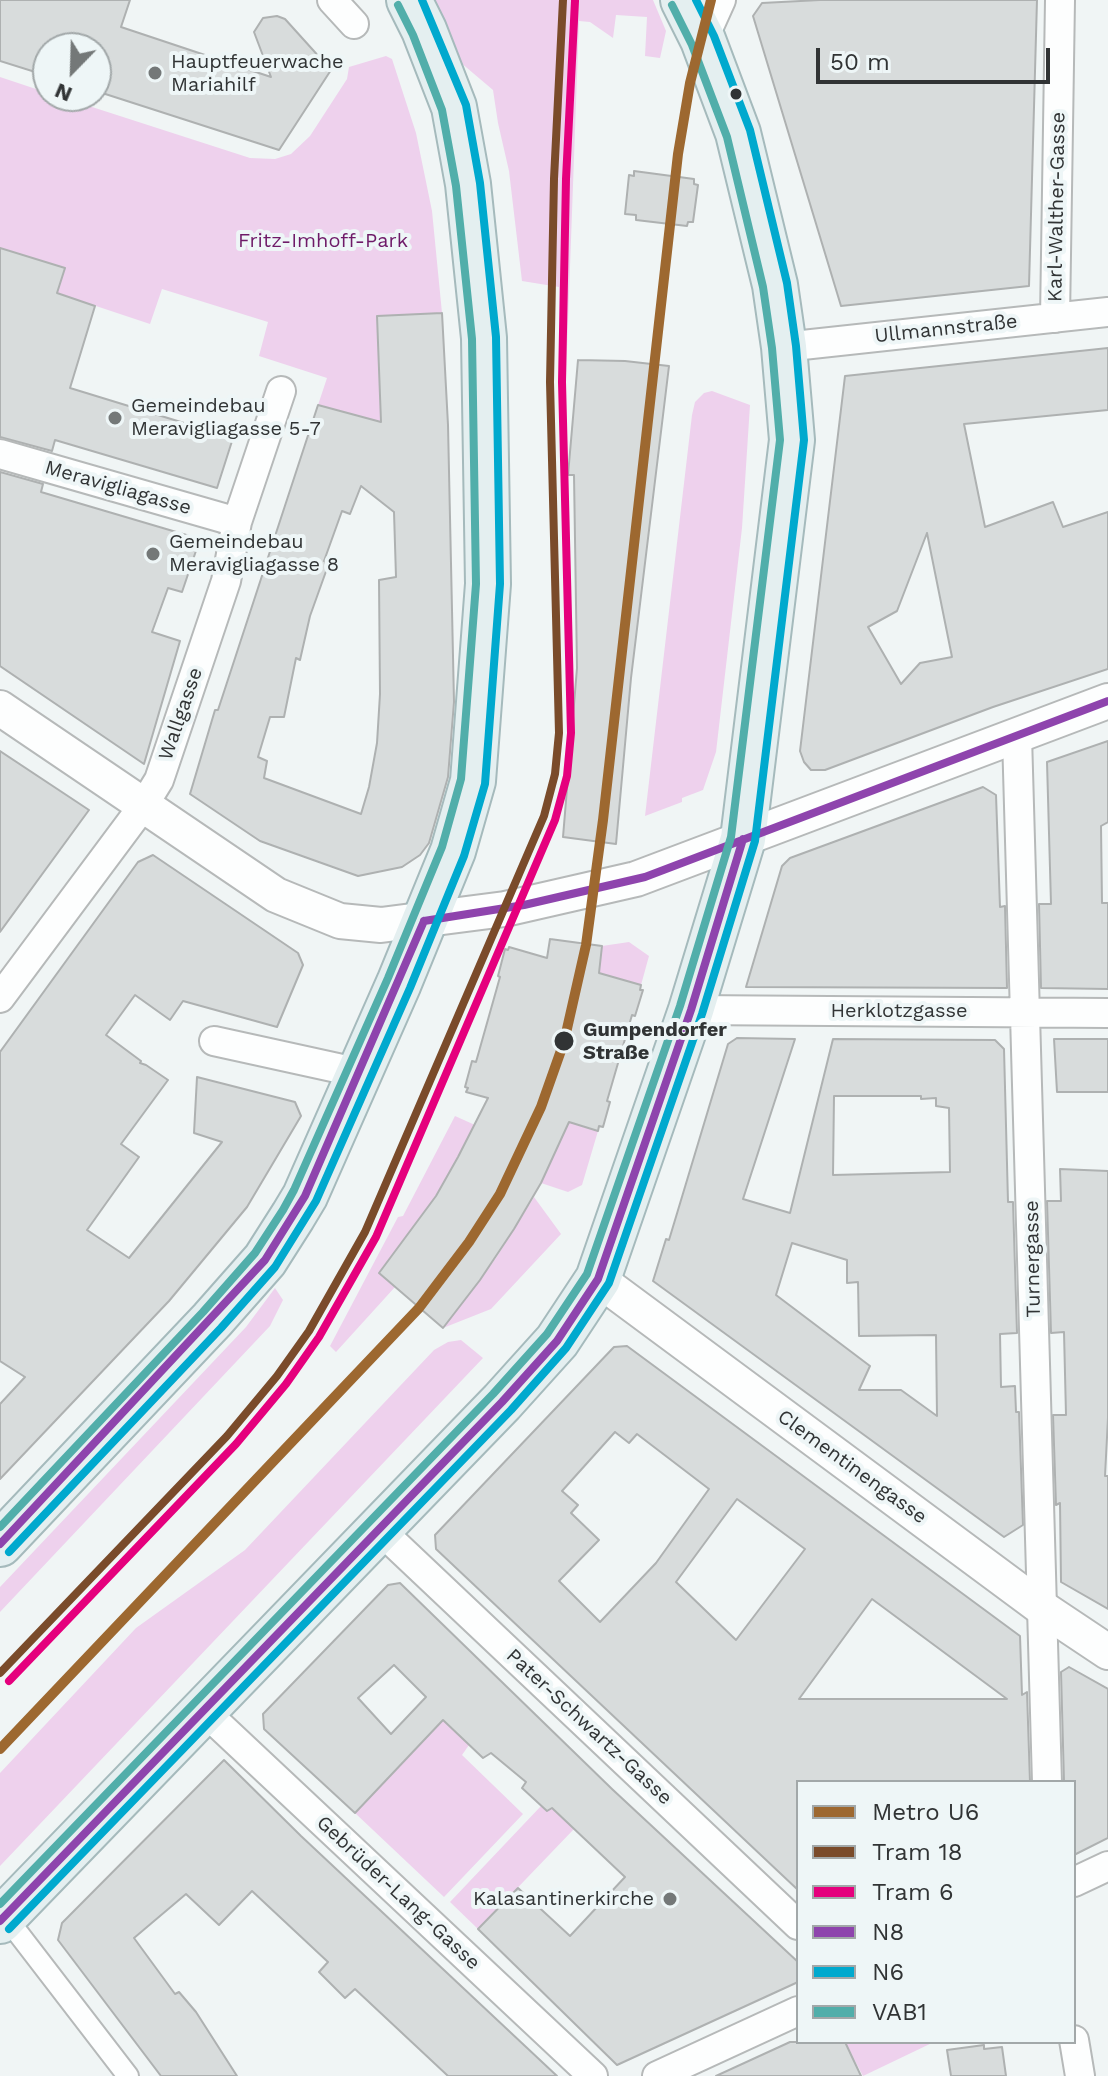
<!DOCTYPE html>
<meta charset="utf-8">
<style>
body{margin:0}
#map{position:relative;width:1108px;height:2076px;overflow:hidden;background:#f0f5f5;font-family:"Work Sans",sans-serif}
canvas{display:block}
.legend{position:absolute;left:796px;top:1780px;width:280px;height:264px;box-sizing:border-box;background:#eef6f7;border:2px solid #a2a8a9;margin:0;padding:10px 14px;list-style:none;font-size:24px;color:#313435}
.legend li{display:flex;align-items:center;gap:16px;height:40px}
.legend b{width:40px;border:2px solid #a2a8a9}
.north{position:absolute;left:32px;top:32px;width:80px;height:80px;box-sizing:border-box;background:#eef6f7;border:2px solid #a2a8a9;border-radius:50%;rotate:203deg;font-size:22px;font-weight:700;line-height:32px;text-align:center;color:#313435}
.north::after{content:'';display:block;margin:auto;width:28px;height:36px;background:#747878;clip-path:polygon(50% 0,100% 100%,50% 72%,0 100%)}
.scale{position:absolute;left:816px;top:48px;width:234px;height:36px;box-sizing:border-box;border:4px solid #313435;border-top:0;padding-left:10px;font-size:24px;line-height:28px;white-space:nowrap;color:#313435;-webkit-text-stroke:6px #eef6f7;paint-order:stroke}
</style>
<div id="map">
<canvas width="1108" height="2076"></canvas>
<ul class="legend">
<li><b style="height:10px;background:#9d6830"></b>Metro U6</li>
<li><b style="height:10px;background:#7a4b2a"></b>Tram 18</li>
<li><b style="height:10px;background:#e5007d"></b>Tram 6</li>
<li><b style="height:10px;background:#8e44ad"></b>N8</li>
<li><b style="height:10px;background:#00a9ce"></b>N6</li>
<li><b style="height:10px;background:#51aeaa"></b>VAB1</li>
</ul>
<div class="north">N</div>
<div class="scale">50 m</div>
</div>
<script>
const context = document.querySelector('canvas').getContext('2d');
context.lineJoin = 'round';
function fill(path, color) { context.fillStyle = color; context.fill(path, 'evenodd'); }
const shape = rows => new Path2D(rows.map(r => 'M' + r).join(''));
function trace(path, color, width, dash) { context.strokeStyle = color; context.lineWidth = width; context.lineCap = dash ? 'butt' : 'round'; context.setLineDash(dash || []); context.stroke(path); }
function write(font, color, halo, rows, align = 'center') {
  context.font = font + ' "Work Sans",sans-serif'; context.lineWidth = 8; context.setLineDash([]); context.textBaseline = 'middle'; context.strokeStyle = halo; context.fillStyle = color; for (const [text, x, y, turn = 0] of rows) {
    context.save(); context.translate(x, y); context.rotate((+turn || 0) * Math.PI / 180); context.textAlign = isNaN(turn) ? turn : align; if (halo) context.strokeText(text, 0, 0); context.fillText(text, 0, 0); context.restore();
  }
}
fill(shape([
 [435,0,653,0,666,31,660,58,645,56,647,17,616,15,613,38,590,22,579,21,565,404,560,403,559,287,522,281,509,171,498,123,493,90,460,62],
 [386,56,392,59,416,133,432,211,442,313,377,317,382,423,318,405,327,378,259,356,268,322,162,289,150,324,57,293,65,268,0,248,0,77,48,93,48,96,58,96,250,158,275,159,291,154,310,136,347,79,349,67],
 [712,391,750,405,742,528,716,752,703,790,682,798,682,802,645,816,692,415,695,402,704,393],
 [629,942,649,956,641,985,620,979,598,977,602,946],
 [455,1116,475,1125,436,1196,379,1273,395,1287,336,1352,330,1346,398,1217,403,1216],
 [571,1118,576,1124,598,1131,582,1185,568,1192,541,1183],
 [534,1197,561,1234,491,1309,443,1328,496,1258],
 [275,1288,283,1300,270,1326,0,1612,0,1587,246,1327],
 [461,1340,483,1358,0,1866,0,1773,136,1628,245,1550,434,1350,448,1342],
 [447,1715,469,1745,462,1755,523,1814,444,1897,355,1813],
 [541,1806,547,1811,552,1808,574,1829,478,1929,450,1902],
 [845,2042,934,2042,863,2076]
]), '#eed1ed');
const building = shape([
 [0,0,130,0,121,27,271,77,254,32,263,18,277,16,285,19,331,70,279,150,96,91,96,48,48,48,48,76,0,61,0,0],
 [820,0,1037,0,1029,286,841,306,753,16,762,3,820,0],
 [634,171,694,179,694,184,698,185,693,222,688,222,687,226,636,220,636,215,625,214,629,175,634,176,634,171],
 [0,248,65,268,57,293,95,306,70,388,233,438,217,488,55,440,52,451,0,437,0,248],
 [442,313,448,425,454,702,448,777,429,843,420,855,402,867,358,876,260,841,190,794,215,710,218,710,318,405,381,422,377,316,442,313],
 [361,486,394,512,396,577,379,580,380,694,377,743,369,787,361,814,264,778,267,761,258,757,270,717,284,717,296,658,300,660,310,616,329,563,324,561,342,511,350,514,361,486],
 [1108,348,1108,410,964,424,985,527,1053,502,1063,527,1108,512,1108,669,993,707,825,770,811,770,804,762,800,751,845,376,1108,348],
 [927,533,952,657,920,663,901,684,868,627,897,611,927,533],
 [578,360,625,361,669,366,631,678,616,844,563,837,577,668,574,475,568,475,578,360],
 [0,472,43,484,41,492,200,539,182,592,168,588,152,632,180,641,144,764,0,666,0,472],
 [1108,741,1108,822,1101,826,1102,903,1108,903,1108,989,1041,988,1039,904,1051,904,1047,762,1108,741],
 [0,751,89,810,0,932,0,751],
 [983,787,996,795,1000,907,1005,906,1007,988,746,987,782,866,790,858,983,787],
 [153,855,298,953,303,965,277,1027,183,1001,170,1020,135,995,106,1035,141,1061,140,1063,146,1065,168,1080,121,1144,139,1157,87,1230,129,1258,222,1142,194,1133,197,1077,295,1102,301,1116,247,1207,169,1301,0,1479,0,1404,25,1377,0,1361,0,1052,138,862,153,855],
 [550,939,602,946,599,973,641,985,640,990,643,990,635,1016,632,1015,607,1101,610,1102,603,1127,599,1126,598,1131,569,1122,541,1183,514,1229,480,1280,443,1328,379,1273,436,1196,458,1157,488,1098,466,1092,468,1088,465,1087,472,1061,476,1062,500,977,498,976,505,949,508,950,509,947,547,958,550,939],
 [737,1038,795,1039,743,1199,790,1213,833,1039,995,1040,1004,1049,1008,1202,1013,1202,1017,1333,1000,1334,1001,1387,1015,1386,1016,1412,1019,1412,1023,1525,1004,1537,653,1281,666,1239,669,1240,728,1044,737,1038],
 [834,1096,921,1096,921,1099,936,1098,936,1106,949,1108,950,1172,833,1175,834,1096],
 [792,1243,847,1260,847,1283,858,1282,859,1336,936,1335,937,1416,901,1390,859,1390,870,1366,776,1295,792,1243],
 [1054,1039,1108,1039,1108,1092,1057,1092,1054,1039],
 [1060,1169,1108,1171,1108,1418,1105,1476,1108,1476,1108,1609,1061,1582,1060,1503,1056,1505,1053,1415,1066,1415,1064,1332,1051,1333,1047,1201,1061,1201,1060,1169],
 [627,1346,1020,1636,1022,1695,1027,1692,1030,1782,798,1782,798,1890,436,1549,435,1535,614,1347,627,1346],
 [615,1432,629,1443,637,1434,709,1489,656,1563,600,1622,559,1581,599,1540,571,1513,578,1505,562,1491,615,1432],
 [737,1499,805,1549,736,1640,676,1582,737,1499],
 [872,1599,1007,1699,799,1699,872,1599],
 [400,1583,612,1789,798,1962,798,1982,617,2065,478,1929,518,1888,570,1936,625,1877,552,1808,547,1811,522,1788,526,1782,491,1753,483,1758,443,1720,355,1813,264,1729,263,1714,388,1585,400,1583],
 [394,1665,426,1697,391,1734,358,1698,394,1665],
 [1069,1667,1108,1689,1108,1838,1074,1855,1074,1782,1064,1782,1061,1672,1069,1667],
 [224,1760,301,1836,557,2076,448,2076,355,1989,345,1998,319,1972,328,1962,252,1891,219,1925,186,1894,134,1938,175,1994,179,1992,196,2012,237,2076,161,2076,58,1940,62,1923,224,1760],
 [790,2042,845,2042,861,2076,716,2076,790,2042],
 [984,2045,984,2049,1002,2047,1006,2076,951,2076,947,2050,984,2045]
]);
fill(building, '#d8dcdc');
trace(building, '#aeb1b1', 2);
const pedestrian = shape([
 [5,1916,128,2076]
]);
const minor = shape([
 [332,0,354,24],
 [703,40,721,0],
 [1055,318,1060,0],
 [784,347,1108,312],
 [0,454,237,522],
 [1017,736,1047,1782],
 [0,998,143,806,159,780,226,581,237,522,281,391],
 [691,1010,1108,1013],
 [214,1041,360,1073],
 [379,1529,798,1925],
 [203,1710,593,2076],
 [1074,1882,1108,1866],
 [1074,2040,1080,2076],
 [657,2076,798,2011]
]);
const tertiary = shape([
 [0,708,276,895,340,921,381,925,505,909,636,879,1108,701],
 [598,1279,1042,1608,1108,1652]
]);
const primary = shape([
 [0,1544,212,1320,265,1260,293,1216,305,1196,399,983,453,851,473,781,488,584,484,338,468,184,454,107,424,30,409,0],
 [0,1921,502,1402,557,1341,598,1279,691,1010,743,839,792,440,784,347,775,285,738,133,703,40,683,0]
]);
trace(pedestrian, '#b6b9b9', 24);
trace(minor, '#b6b9b9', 32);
trace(tertiary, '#b6b9b9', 38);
trace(primary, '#a5babc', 48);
trace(pedestrian, '#fdfefe', 20);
trace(minor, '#fdfefe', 28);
trace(tertiary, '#fdfefe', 34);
trace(primary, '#e4eff0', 44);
trace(shape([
 [424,921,524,905,645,877,1108,701],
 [0,1544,265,1260,305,1196,424,921],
 [0,1921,502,1402,557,1341,598,1279,691,1010,743,839]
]), '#8e44ad', 8);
trace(shape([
 [9,1552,221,1328,275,1267,303,1222,316,1201,410,988,464,856,485,784,500,584,496,337,480,183,466,105,422,0],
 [9,1929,511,1410,566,1348,609,1283,702,1014,755,841,804,440,796,346,787,283,750,130,714,36,696,0]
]), '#00a9ce', 8);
trace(shape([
 [0,1527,203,1312,255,1253,283,1210,294,1190,388,978,442,847,461,779,476,584,472,339,456,186,442,110,413,35,398,5],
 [0,1904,493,1394,547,1334,587,1274,680,1006,731,837,780,440,772,348,763,287,727,137,692,45,672,5]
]), '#51aeaa', 8);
trace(shape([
 [0,1673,227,1436,277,1376,309,1331,365,1232,544,816,555,774,559,733,550,382,554,179,563,0]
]), '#7a4b2a', 8);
trace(shape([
 [9,1681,236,1444,286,1384,319,1337,376,1237,555,820,567,776,571,733,562,382,566,179,575,1]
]), '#e5007d', 8);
trace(shape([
 [0,1749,419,1308,469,1242,500,1194,541,1107,564,1042,586,945,603,820,678,154,690,83,711,0]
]), '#9d6830', 10);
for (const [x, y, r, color] of [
 [155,73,8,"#747878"],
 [736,94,7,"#313435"],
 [115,418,8,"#747878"],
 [153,554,8,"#747878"],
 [564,1041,11,"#313435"],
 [670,1899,8,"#747878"]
]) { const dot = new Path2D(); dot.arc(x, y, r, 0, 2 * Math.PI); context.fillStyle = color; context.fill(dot); trace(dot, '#eef6f7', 3); }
write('20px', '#313435', '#eef6f7', [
 ["Hauptfeuerwache",171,62],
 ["Mariahilf",171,85],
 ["Gemeindebau",131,406],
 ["Meravigliagasse 5-7",131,429],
 ["Gemeindebau",169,542],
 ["Meravigliagasse 8",169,565],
 ["Kalasantinerkirche",654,1899,"right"]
], 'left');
write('20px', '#313435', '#eef6f7', [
 ["Karl-Walther-Gasse",1057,207,-89],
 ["Ullmannstraße",946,329,-6],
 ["Meravigliagasse",118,488,16],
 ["Wallgasse",181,714,-71],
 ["Herklotzgasse",899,1011],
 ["Turnergasse",1033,1259,-91],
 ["Clementinengasse",852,1467,36],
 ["Pater-Schwartz-Gasse",589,1727,43],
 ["Gebrüder-Lang-Gasse",398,1893,43]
]);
write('20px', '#6e1a68', '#eef6f7', [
 ["Fritz-Imhoff-Park",323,241]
]);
write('bold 20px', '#313435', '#eef6f7', [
 ["Gumpendorfer",583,1030],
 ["Straße",583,1053]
], 'left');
</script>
